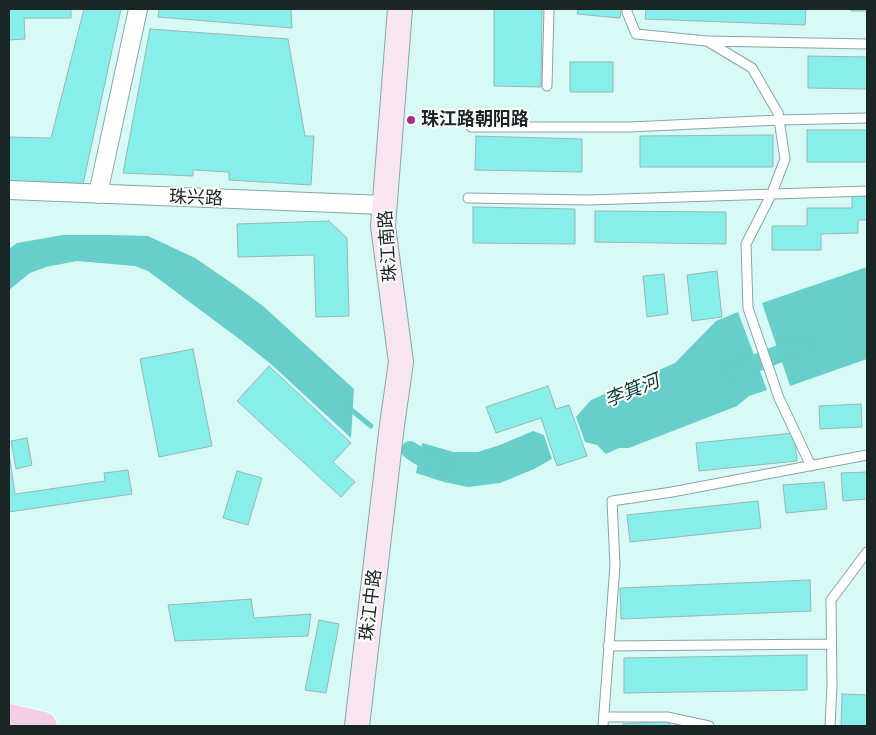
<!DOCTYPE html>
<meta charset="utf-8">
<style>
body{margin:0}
#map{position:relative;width:876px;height:735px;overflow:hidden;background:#d7faf7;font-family:Raleway,sans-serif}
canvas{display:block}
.frame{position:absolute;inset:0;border:10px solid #192625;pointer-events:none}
</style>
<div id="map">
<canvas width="876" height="735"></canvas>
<div class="frame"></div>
</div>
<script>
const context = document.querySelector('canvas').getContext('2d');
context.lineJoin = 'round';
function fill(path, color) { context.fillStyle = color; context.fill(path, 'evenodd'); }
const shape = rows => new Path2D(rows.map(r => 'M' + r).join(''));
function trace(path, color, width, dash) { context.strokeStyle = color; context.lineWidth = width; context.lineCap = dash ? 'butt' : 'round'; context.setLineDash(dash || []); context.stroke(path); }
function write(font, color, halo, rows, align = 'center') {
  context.font = font + ' Raleway,"Noto Sans SC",sans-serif'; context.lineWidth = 4; context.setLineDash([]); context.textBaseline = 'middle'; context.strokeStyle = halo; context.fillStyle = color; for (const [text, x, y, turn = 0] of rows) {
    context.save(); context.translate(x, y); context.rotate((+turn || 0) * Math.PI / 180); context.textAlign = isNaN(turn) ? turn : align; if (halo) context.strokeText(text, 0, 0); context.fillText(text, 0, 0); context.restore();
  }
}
fill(shape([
 [63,235,111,235,148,236,195,258,233,284,263,306,354,389,351,438,272,365,242,341,148,271,135,266,77,261,46,267,30,273,9,290,9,249,17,243],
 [867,267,867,359,790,386,762,303],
 [738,312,767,390,749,396,737,406,629,448,619,448,606,454,597,445,585,442,576,417,591,400,675,363,716,321],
 [533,431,544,435,552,459,534,469,500,483,468,487,444,482,416,473,422,443,454,452,478,452,500,445]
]), '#68ceca');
trace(shape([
 [349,408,371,426]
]), '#68ceca', 5);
trace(shape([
 [734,372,801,345],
 [410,450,419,456,433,463,441,465]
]), '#68ceca', 18);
const building = shape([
 [9,9,71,9,71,18,24,18,25,39,9,40,9,9],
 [84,9,121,9,83,184,9,181,9,137,51,138,84,9],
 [159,9,291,9,292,28,158,17,159,9],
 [494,9,542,9,541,87,494,86,494,9],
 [578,9,621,9,620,18,577,14,578,9],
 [646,9,806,9,805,25,645,19,646,9],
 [851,9,867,9,867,11,851,11,851,9],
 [150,29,288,39,305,136,314,136,311,185,229,180,229,172,193,170,193,176,123,173,150,29],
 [808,56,867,57,867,89,808,88,808,56],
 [570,62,613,62,613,92,570,92,570,62],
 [807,130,867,130,867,162,807,162,807,130],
 [773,135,773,167,640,167,640,136,773,135],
 [476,136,582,139,582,172,475,170,476,136],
 [852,196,867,196,867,220,858,220,858,233,821,234,821,250,772,250,772,226,807,226,807,208,852,208,852,196],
 [473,207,575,209,575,244,473,243,473,207],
 [595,211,726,212,726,244,595,242,595,211],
 [329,221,347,238,349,316,316,317,314,255,238,257,237,224,329,221],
 [717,271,722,317,692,321,687,275,717,271],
 [664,274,668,314,647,317,643,276,664,274],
 [193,349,212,446,159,457,140,359,193,349],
 [269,366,351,443,333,462,355,482,341,497,237,401,269,366],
 [548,386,556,409,569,405,587,456,557,466,541,418,496,433,486,407,548,386],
 [861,404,862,427,820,429,819,406,861,404],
 [794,433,797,461,699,471,696,443,794,433],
 [27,438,32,465,16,469,11,441,27,438],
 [9,453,15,494,105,481,104,473,128,470,132,494,9,512,9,453],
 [237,471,262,478,248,525,223,518,237,471],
 [867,472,867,499,843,501,841,473,867,472],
 [824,482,827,509,786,513,783,485,824,482],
 [758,501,761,528,630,542,627,515,758,501],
 [810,580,811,611,621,619,620,588,810,580],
 [251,599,254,618,311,614,308,636,175,641,168,605,251,599],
 [319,620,339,624,326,693,305,690,319,620],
 [807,655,807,690,624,693,624,658,807,655],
 [842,694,867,695,867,726,841,726,842,694],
 [670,721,670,726,623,726,623,724,670,721]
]);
fill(building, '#88eee9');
trace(building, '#96b7b5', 1);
const lane = shape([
 [627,9,627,12,636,34,707,41,752,68,778,113,785,159,772,193,746,244,748,308,779,398,811,466],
 [708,41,867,44],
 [547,86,549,9],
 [471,127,630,127,779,120,867,118],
 [468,198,589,200,867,191],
 [608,646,831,644],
 [604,717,667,717,709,726],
 [603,726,615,565,612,501,672,492,867,455],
 [830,726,832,685,831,600,867,552]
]);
const street = shape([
 [9,190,384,205],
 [98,194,138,9]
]);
const secondary = shape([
 [357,726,392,425,401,362,383,226,400,9]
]);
const primary = shape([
 [9,718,43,726]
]);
trace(lane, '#86a6a4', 11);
trace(street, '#86a6a4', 20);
trace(secondary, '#86a6a4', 26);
trace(primary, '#fff', 30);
trace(lane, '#fff', 9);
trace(street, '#fff', 18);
trace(secondary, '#fae6f3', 24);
trace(primary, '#f6cde7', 28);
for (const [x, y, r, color] of [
 [411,120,5,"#a72f86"]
]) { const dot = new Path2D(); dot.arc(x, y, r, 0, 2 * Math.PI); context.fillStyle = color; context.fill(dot); trace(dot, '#fefefe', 2); }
write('bold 18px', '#192625', '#fefefe', [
 ["珠江路朝阳路",421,120]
], 'left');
write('18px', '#192625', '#fefefe', [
 ["珠兴路",196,198,2],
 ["珠江南路",388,246,-94],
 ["珠江中路",371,605,-83]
]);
write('italic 19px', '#063937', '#fefefe', [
 ["李箕河",632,391,-22]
]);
</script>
